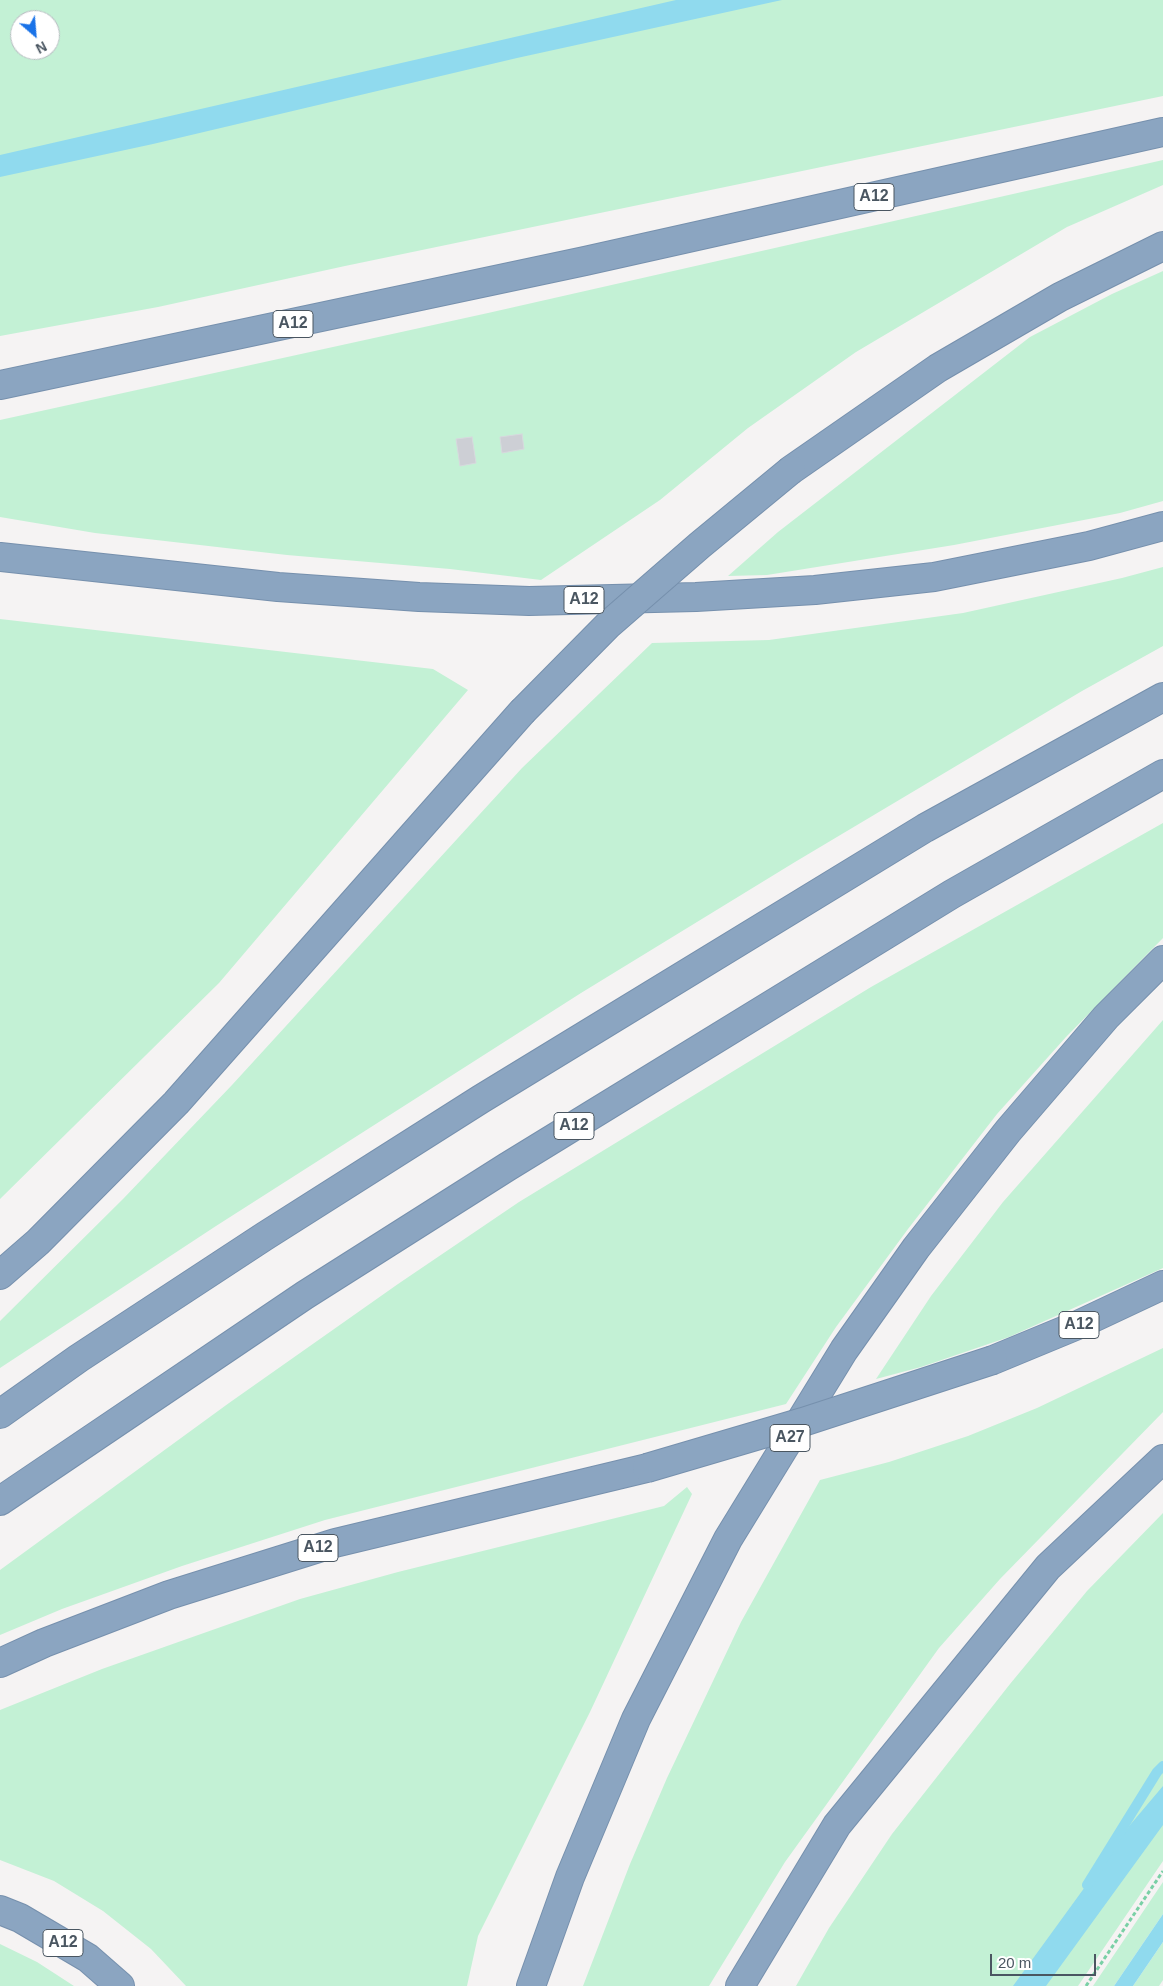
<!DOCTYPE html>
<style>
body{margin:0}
#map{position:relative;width:1163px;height:1986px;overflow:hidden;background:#f5f3f3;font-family:Arial,sans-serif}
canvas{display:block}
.north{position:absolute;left:10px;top:10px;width:50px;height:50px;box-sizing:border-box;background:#fff;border:1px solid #b7bbc0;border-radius:50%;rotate:153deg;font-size:14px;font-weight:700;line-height:20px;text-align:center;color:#4a5661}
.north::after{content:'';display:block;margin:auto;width:18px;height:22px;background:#1a73e8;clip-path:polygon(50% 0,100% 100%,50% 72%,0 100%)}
.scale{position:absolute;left:990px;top:1954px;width:106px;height:22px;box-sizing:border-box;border:2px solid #4a5661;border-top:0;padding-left:6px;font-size:15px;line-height:18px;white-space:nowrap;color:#4a5661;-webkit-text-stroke:4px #fff;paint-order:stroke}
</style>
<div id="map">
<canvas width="1163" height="1986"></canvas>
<div class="north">N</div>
<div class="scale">20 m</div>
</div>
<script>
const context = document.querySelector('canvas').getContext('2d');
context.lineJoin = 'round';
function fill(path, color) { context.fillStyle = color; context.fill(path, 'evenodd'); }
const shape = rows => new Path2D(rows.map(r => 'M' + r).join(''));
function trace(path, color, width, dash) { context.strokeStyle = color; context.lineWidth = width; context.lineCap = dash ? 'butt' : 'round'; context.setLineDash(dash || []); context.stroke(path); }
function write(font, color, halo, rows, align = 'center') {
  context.font = font + ' Arial,sans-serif'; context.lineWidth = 5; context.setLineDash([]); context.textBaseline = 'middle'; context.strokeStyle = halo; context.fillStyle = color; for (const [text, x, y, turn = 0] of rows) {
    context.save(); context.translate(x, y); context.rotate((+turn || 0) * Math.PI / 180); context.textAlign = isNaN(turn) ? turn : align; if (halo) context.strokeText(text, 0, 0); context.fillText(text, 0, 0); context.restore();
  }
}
fill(shape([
 [0,0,1163,0,1163,96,345,266,158,307,0,336],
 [20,20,50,20,50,50,20,50],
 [1163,160,1163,185,1067,227,856,352,748,428,660,500,541,580,450,569,287,555,95,533,0,517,0,420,488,313],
 [1163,271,1163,501,1120,513,954,545,767,575,728,576,778,532,1030,337,1112,294],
 [1163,567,1163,646,1082,691,795,862,581,993,216,1226,0,1368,0,1321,123,1199,232,1085,522,768,652,643,769,640,963,613,1122,578],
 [0,619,433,669,468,690,219,983,0,1199],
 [1163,823,1163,938,1066,1037,997,1114,908,1229,836,1327,786,1404,325,1520,182,1566,62,1609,0,1635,0,1570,229,1403,398,1284,519,1202,871,987],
 [1163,1020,1163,1268,1009,1337,921,1367,876,1379,931,1296,1003,1202],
 [1163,1348,1163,1412,1000,1579,939,1648,785,1862,709,1986,583,1986,630,1864,667,1778,741,1622,820,1480,889,1462,968,1436,1037,1408],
 [687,1487,692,1494,590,1712,478,1936,467,1986,186,1986,151,1949,103,1911,54,1881,0,1860,0,1710,102,1669,300,1599,398,1572,664,1506],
 [1163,1513,1163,1861,1078,1986,796,1986,829,1928,892,1834,1010,1684,1087,1591],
 [1163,1882,1163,1914,1114,1986,1093,1986],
 [1163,1942,1163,1980,1159,1986,1133,1986],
 [0,1944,37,1962,74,1986,0,1986]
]), '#c3f1d5');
fill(shape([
 [676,0,782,0,517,58,153,144,0,177,0,155],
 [1163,1786,1163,1825,1046,1986,1013,1986,1130,1825],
 [1163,1914,1163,1942,1133,1986,1114,1986]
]), '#90daee');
trace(shape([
 [1087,1885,1157,1772,1163,1766]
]), '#90daee', 10);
const building = shape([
 [522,434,524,449,502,453,500,437,522,434],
 [472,437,476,463,460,466,456,439,472,437]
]);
fill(building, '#cdcfd5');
trace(building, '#d7d9de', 1);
const highway = shape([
 [0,385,585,261,1163,132],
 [791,470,938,368,1060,297,1163,246],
 [0,557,278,587,419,597,529,601,696,597,815,590,934,577,1089,546,1163,526],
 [0,1275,38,1242,176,1103,522,712],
 [993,1360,1080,1324,1163,1285],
 [0,1414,79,1358,265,1236,481,1099,925,828,1163,697],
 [0,1501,305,1295,507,1167,952,894,1163,774],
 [0,1663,44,1643,169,1595,335,1543,647,1468],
 [0,1910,20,1918,88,1958,120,1986],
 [531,1986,570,1877,636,1719,728,1539,844,1350,916,1248,1008,1131,1106,1017,1163,960],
 [740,1986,837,1825,1048,1567,1163,1459]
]);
trace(highway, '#7690ad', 30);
trace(shape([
 [1086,1986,1163,1871]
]), '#7ad0a6', 3, [4, 2.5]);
trace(highway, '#8ba5c1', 28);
const highwayBridge = shape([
 [522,712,608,625,700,545,791,470],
 [647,1468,803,1422,993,1360]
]);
trace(highwayBridge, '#7690ad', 30, []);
trace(highwayBridge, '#8ba5c1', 28);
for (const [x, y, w] of [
 [874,197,40],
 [293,324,40],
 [584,600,40],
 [574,1126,40],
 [1079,1325,40],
 [790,1438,40],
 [318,1548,40],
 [63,1943,40]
]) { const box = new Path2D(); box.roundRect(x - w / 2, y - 13.5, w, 27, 4); context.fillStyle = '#fff'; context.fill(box); trace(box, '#4a5661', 1); }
write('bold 16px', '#4a5661', null, [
 ["A12",874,197],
 ["A12",293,324],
 ["A12",584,600],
 ["A12",574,1126],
 ["A12",1079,1325],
 ["A27",790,1438],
 ["A12",318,1548],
 ["A12",63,1943]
]);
</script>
